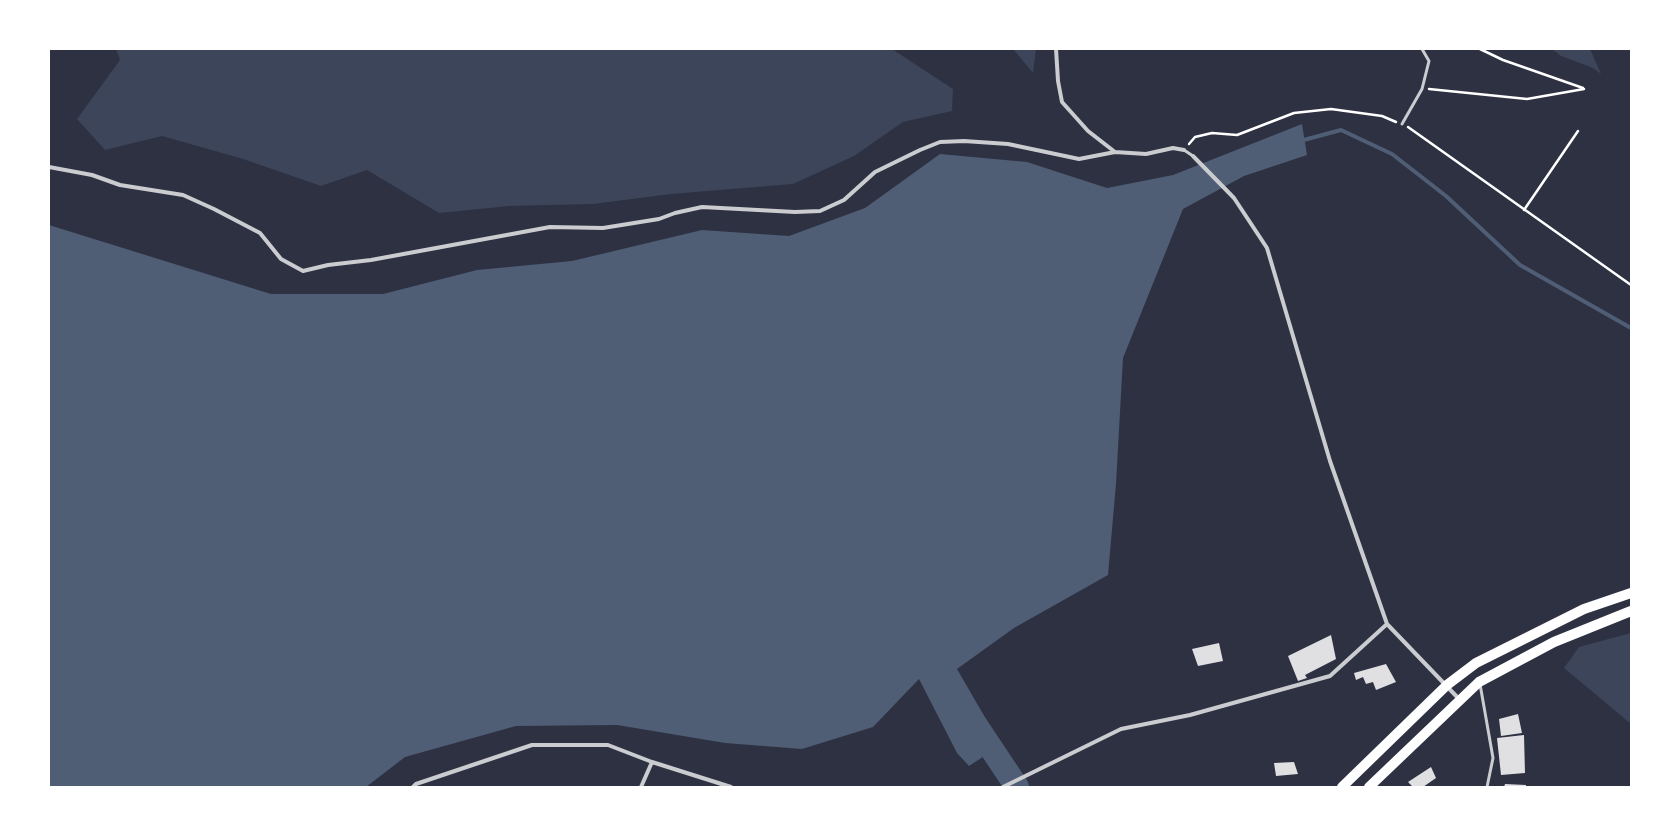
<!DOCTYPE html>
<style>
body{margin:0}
#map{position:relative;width:1680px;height:836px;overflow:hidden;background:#2d3142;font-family:"IBM Plex Serif",serif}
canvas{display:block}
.frame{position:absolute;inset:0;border:50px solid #fff;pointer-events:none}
</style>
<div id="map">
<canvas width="1680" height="836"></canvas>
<div class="frame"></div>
</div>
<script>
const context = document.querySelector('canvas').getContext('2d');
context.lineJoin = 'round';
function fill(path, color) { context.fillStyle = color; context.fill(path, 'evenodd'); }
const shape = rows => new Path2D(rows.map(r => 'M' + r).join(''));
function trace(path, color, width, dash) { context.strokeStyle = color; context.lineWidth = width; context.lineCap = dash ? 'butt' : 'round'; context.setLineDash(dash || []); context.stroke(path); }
fill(shape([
 [116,49,892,49,953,89,952,111,903,122,854,156,793,184,671,194,593,204,509,206,439,213,367,170,321,186,243,159,162,136,105,150,77,119,120,60],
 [1013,49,1036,49,1033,73],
 [1552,49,1590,49,1601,74,1593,68,1561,56],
 [1631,633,1631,724,1564,668,1579,647]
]), '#3c4559');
fill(shape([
 [1302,124,1307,155,1244,176,1183,209,1123,358,1116,484,1108,575,1014,628,957,669,1001,745,969,766,957,753,919,679,873,727,802,749,725,743,617,725,516,726,405,757,366,787,49,787,49,225,271,294,383,294,477,270,572,261,702,230,789,236,865,208,940,154,1027,162,1107,188,1173,175]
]), '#4f5d75');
trace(shape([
 [1300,141,1341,130,1392,154,1446,196,1520,265,1631,328]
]), '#4f5d75', 4);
trace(shape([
 [975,724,1017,787]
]), '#4f5d75', 24);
fill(shape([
 [1331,635,1336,659,1305,675,1307,678,1298,681,1288,656],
 [1219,643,1223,661,1198,666,1192,649],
 [1386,664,1396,682,1376,690,1373,682,1366,684,1363,677,1356,680,1354,673],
 [1518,714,1522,733,1501,736,1499,719],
 [1524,735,1525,773,1501,775,1497,738],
 [1294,762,1298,774,1276,776,1274,763],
 [1431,767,1436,778,1423,787,1413,787,1408,782],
 [1505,784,1526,785,1526,787,1504,787]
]), '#e0e0e3');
trace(shape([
 [1480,49,1503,60,1583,88],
 [1429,89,1527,99,1584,89],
 [1408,127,1631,285],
 [1189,144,1195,137,1212,133,1237,135,1294,113,1331,109,1382,116,1396,122],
 [1524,210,1578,131]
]), '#fff', 2.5);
trace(shape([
 [1402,124,1422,89,1429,61,1422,49],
 [1184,150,1193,156],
 [1480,684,1493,758,1487,787]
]), '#caccd0', 3);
trace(shape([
 [1056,49,1058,81,1062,102,1088,131,1115,152],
 [1193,156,1234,198,1267,248,1330,461,1387,624,1459,699],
 [49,167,92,175,120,185,183,195,214,209,260,233,281,259,303,271,328,265,371,260,550,227,603,228,659,219,675,213,702,207,795,212,820,211,844,200,875,172,920,150,940,142,964,141,1008,144,1079,159,1115,152,1146,154,1173,148,1184,150],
 [413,787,416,784,532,745,608,745,652,762,731,787],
 [641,787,652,762],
 [1003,787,1121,729,1190,715,1330,676,1387,624]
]), '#caccd0', 4);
trace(shape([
 [1342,787,1447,685,1476,663,1584,609,1631,593],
 [1369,787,1479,682,1554,642,1631,611]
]), '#fff', 10);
</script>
